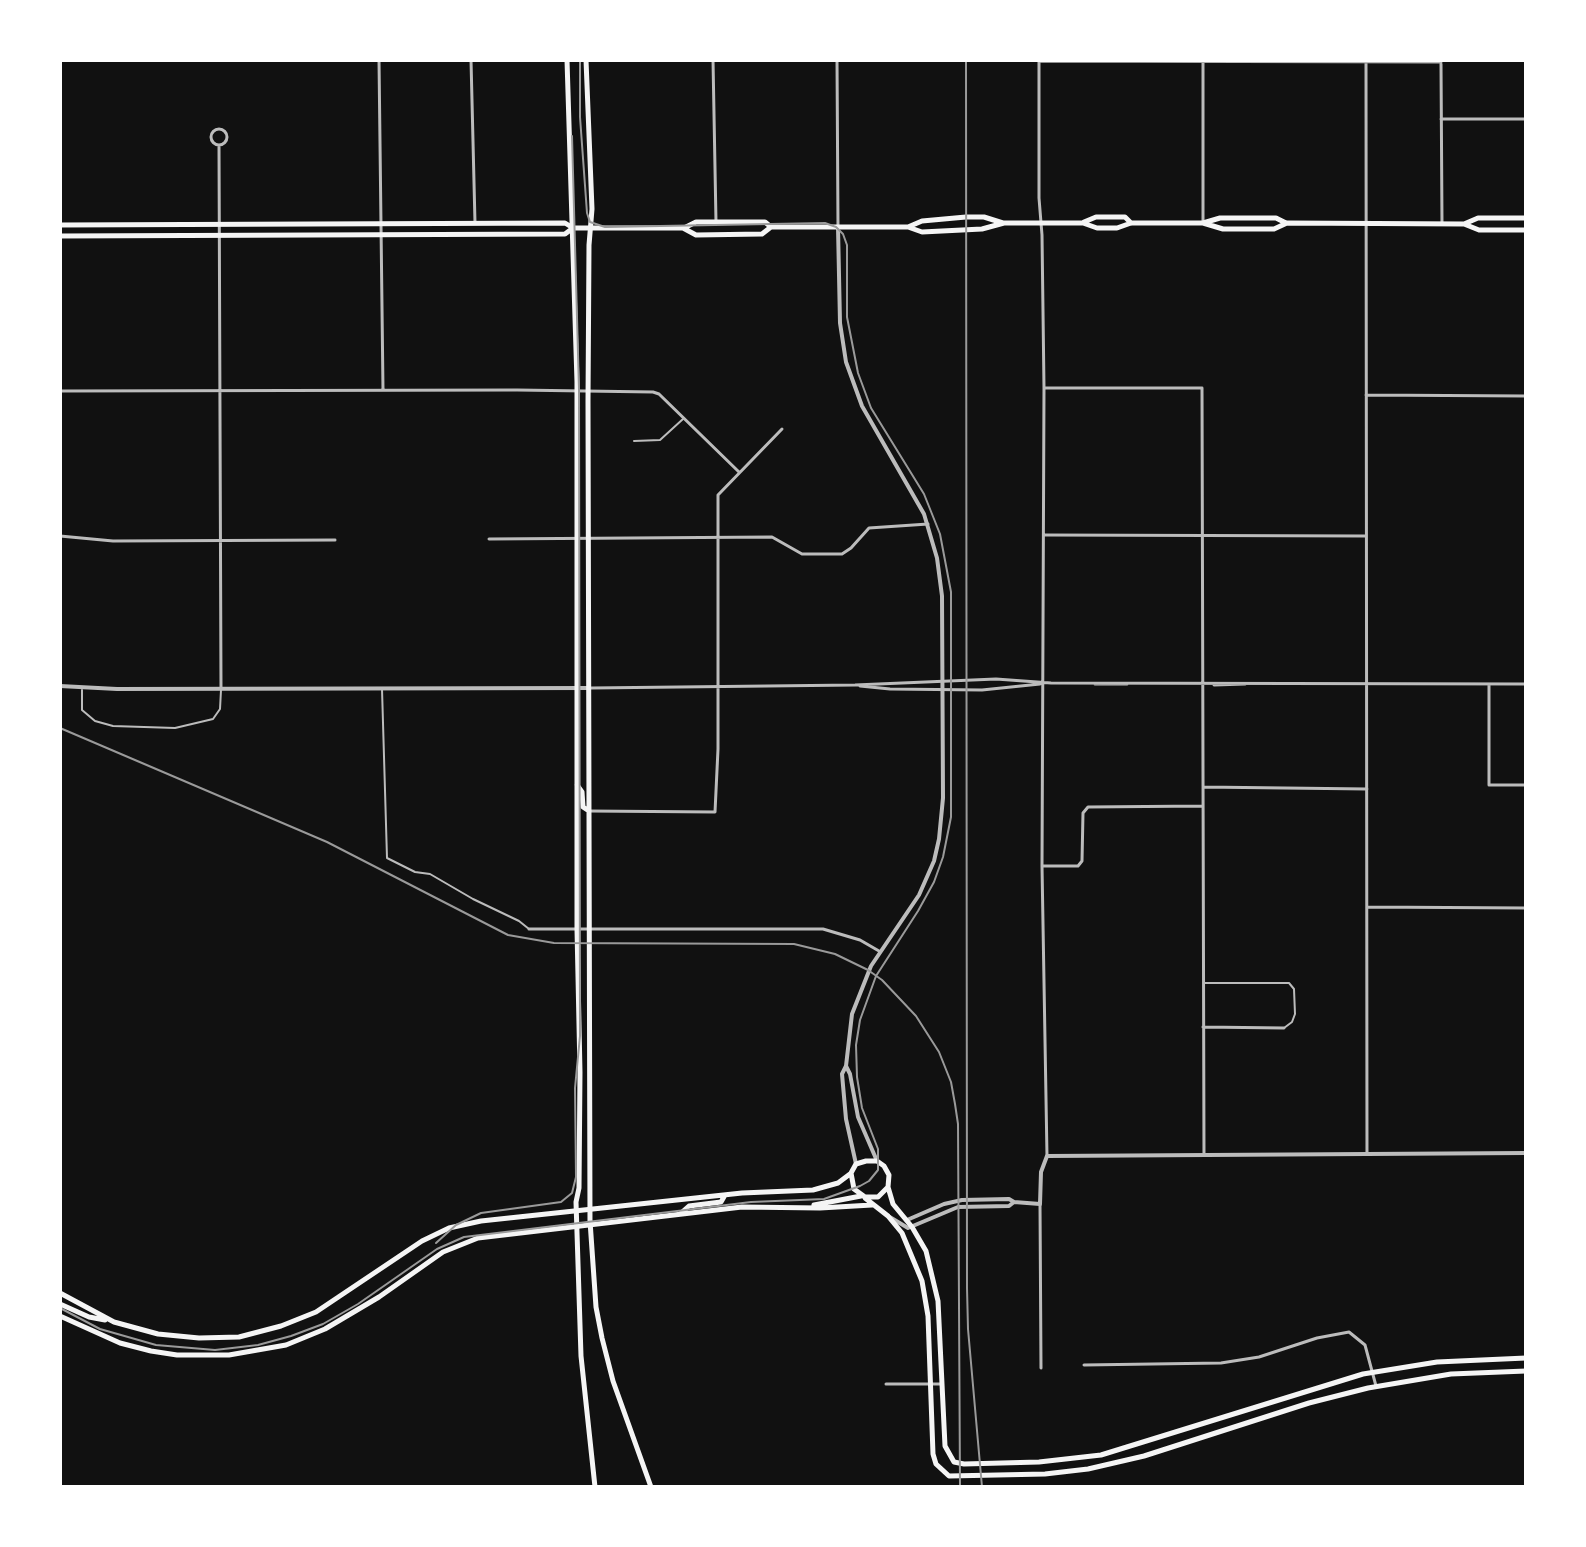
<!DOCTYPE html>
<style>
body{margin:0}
#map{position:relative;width:1586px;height:1547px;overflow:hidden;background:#111;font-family:"Alegreya Sans",sans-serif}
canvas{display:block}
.frame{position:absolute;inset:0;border:62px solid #fff;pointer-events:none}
</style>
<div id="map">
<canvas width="1586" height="1547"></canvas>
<div class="frame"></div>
</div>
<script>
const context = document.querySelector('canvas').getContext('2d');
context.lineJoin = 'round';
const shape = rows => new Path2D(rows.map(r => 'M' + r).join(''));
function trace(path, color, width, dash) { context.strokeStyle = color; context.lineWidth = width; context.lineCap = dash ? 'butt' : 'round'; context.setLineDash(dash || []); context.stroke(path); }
trace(shape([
 [382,689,387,858,415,872,430,874,473,899,519,921,529,929],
 [82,690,82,710,95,721,113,726,175,728,213,719,220,709,221,690],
 [1204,983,1289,983,1294,989,1295,1014,1292,1022,1284,1028]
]), '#bcbcbc', 2);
trace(shape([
 [634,441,660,440,683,419]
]), '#bcbcbc', 2);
trace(shape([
 [379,60,383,390],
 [471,60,475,223],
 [713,60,716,222],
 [837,60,838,227],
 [1039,60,1039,198,1042,235,1044,388,1042,866,1047,1156],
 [1366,60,1367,1154],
 [1039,61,1441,62],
 [1441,64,1442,224],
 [1441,119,1526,119],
 '211 137a8 8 0 1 1 16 0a8 8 0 1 1-16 0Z',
 [219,145,221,688],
 [1203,223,1203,63],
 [1044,388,1202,388,1204,1155],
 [60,391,517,390,653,392,659,394,739,472],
 [1366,395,1526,396],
 [1045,535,1365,536],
 [60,536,113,541,335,540],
 [489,539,772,537,802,554,842,554,851,548,869,528,928,524],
 [1095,684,1127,684],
 [1489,684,1489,785,1526,785],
 [1214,685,1245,684],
 [860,686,890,689,982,690,1040,684],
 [591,688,855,685,996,679,1051,683,1526,684],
 [1203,787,1367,789],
 [589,811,715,812,718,749,718,495,782,429],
 [1043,866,1078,866,1082,861,1083,813,1088,807,1203,806],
 [1367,907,1526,908],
 [529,929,823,929,860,940,879,951],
 [1203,1027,1284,1028],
 [1040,1204,1041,1368],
 [1084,1365,1221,1363,1259,1357,1317,1338,1349,1332,1365,1345,1376,1386],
 [886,1384,942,1384]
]), '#bcbcbc', 3);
trace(shape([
 [838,227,840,323,846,362,862,406,924,514,937,558,942,596,943,798,939,839,934,861,919,895,871,966,852,1014,846,1066,842,1074,846,1119,856,1164],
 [60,686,117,689,589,688],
 [846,1066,850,1074,858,1117,877,1161],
 [888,1216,908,1228,958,1207,1009,1206,1014,1202],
 [907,1220,944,1204,962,1200,1009,1199,1014,1202,1040,1204,1041,1172,1047,1156,1526,1153]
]), '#bcbcbc', 4);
trace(shape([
 [60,225,565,223,573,228,590,228],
 [60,236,565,234,573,228],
 [888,1187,878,1197,865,1197,854,1189,851,1173,856,1164,866,1161,877,1161,884,1166,889,1175,888,1187,893,1204,912,1227,926,1251,938,1301,945,1446,954,1462,964,1464,1039,1462,1101,1455,1363,1374,1437,1362,1526,1358],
 [865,1198,888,1216,902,1233,922,1281,928,1316,933,1454,936,1464,949,1476,1045,1474,1088,1469,1144,1456,1309,1403,1368,1388,1451,1374,1526,1371],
 [814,1205,861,1196],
 [680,1214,689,1206,721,1202,725,1195],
 [60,1293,114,1322,158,1334,199,1338,239,1337,281,1326,316,1312,422,1241,449,1228,481,1221,742,1193,813,1190,838,1183,850,1174],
 [60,1304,89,1317,105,1320],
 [60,1316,120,1343,151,1351,177,1355,229,1355,286,1345,325,1329,379,1297,443,1252,478,1238,742,1207,820,1208,872,1205]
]), '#f5f5f5', 5);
trace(shape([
 [567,60,577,382,577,929,580,1072,579,1188,576,1202,581,1356,595,1487],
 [586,60,592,209,589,245,588,401,590,1221,596,1307,602,1338,613,1381,651,1487],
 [1084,222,1096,217,1125,217,1131,223],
 [1203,223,1220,218,1276,218,1286,223],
 [1464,224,1478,218,1526,218],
 [908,227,922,221,966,217,984,217,1003,223],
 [590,228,683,228,696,235,762,234,771,227,908,227,922,232,982,229,1004,223,1083,223,1097,228,1117,228,1131,223,1203,223,1223,229,1274,229,1287,223,1464,224,1479,230,1526,230],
 [684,228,696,222,765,222,771,227],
 [577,785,582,792,583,807,589,811]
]), '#f5f5f5', 5);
trace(shape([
 [60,728,327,842,508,935,554,943,794,944,835,954,868,970,882,980,916,1016,939,1052,951,1082,955,1104,958,1124,960,1487],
 [436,1243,456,1225,481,1213,561,1202,572,1193,576,1177,575,1088,580,1036,579,390,572,136],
 [60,1308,100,1329,156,1345,215,1350,258,1345,291,1336,323,1324,358,1304,437,1249,464,1237,751,1202,824,1199,860,1186,869,1181,878,1170,878,1149,862,1108,857,1077,856,1045,860,1020,876,976,918,911,934,882,943,857,951,817,951,592,940,534,924,494,871,408,858,373,847,317,847,245,843,234,836,227,825,223,605,227,590,222,587,213,580,117,580,60]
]), '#9a9a9a', 2);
trace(shape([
 [966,60,967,1288,968,1329,982,1487]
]), '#9a9a9a', 2);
</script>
